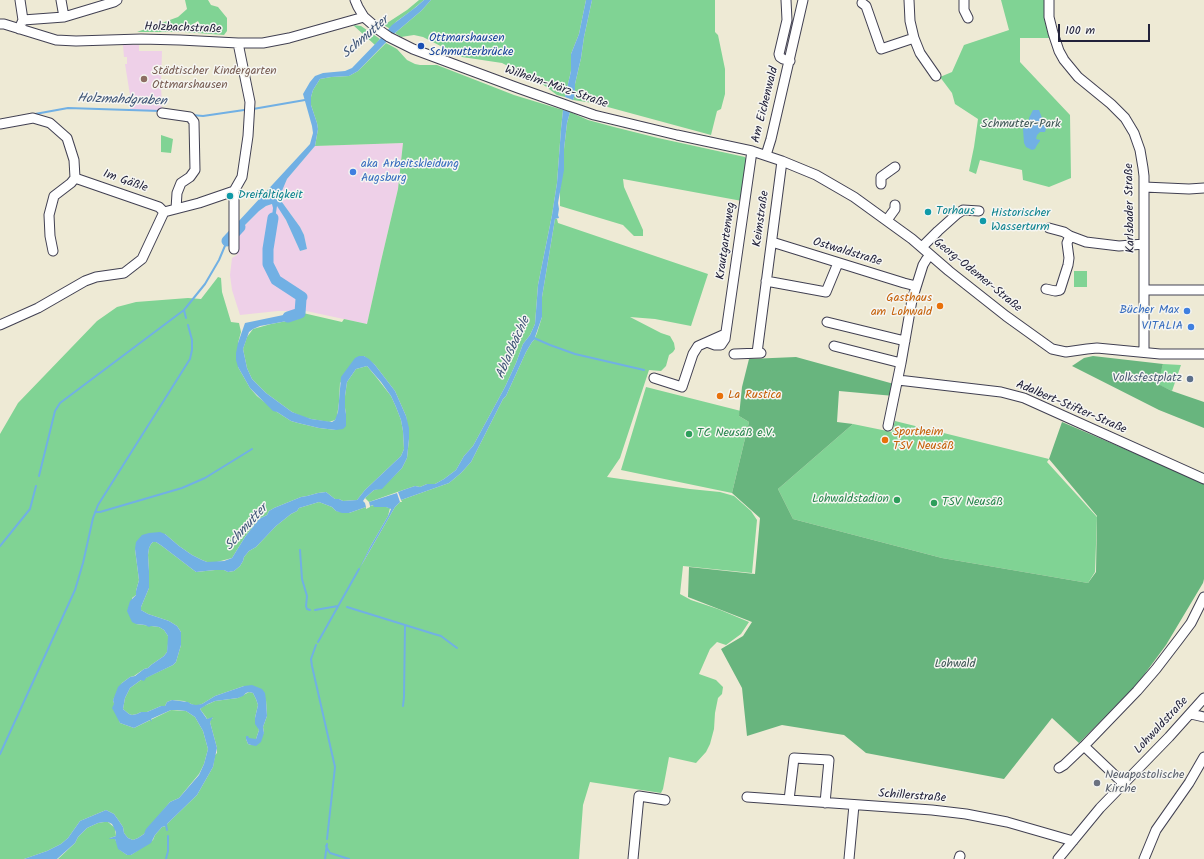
<!DOCTYPE html>
<meta charset="utf-8">
<style>
body{margin:0}
#map{position:relative;width:1204px;height:859px;overflow:hidden;background:#eeead5;font-family:Kalam,sans-serif}
canvas{display:block}
.scale{position:absolute;left:1058px;top:24px;width:92px;height:18px;box-sizing:border-box;border:2px solid #22223b;border-top:0;padding-left:5px;font-size:12px;line-height:14px;white-space:nowrap;color:#22223b;-webkit-text-stroke:3px #f6f6f2;paint-order:stroke}
</style>
<div id="map">
<canvas width="1204" height="859"></canvas>
<div class="scale">100 m</div>
</div>
<script>
const context = document.querySelector('canvas').getContext('2d');
context.lineJoin = 'round';
function fill(path, color) { context.fillStyle = color; context.fill(path, 'evenodd'); }
const shape = rows => new Path2D(rows.map(r => 'M' + r).join(''));
function trace(path, color, width, dash) { context.strokeStyle = color; context.lineWidth = width; context.lineCap = dash ? 'butt' : 'round'; context.setLineDash(dash || []); context.stroke(path); }
function write(font, color, halo, rows, align = 'center') {
  context.font = font + ' Kalam,sans-serif'; context.lineWidth = 3; context.setLineDash([]); context.textBaseline = 'middle'; context.strokeStyle = halo; context.fillStyle = color; for (const [text, x, y, turn = 0] of rows) {
    context.save(); context.translate(x, y); context.rotate((+turn || 0) * Math.PI / 180); context.textAlign = isNaN(turn) ? turn : align; if (halo) context.strokeText(text, 0, 0); context.fillText(text, 0, 0); context.restore();
  }
}
fill(shape([
 [123,45,139,45,139,51,162,51,161,84,162,111,130,110,130,95,125,64,127,64,127,57,124,57],
 [403,143,398,189,381,261,367,324,306,311,278,311,240,315,232,290,230,275,232,258,237,255,237,233,259,211,266,206,273,204,273,233,277,205,286,220,300,251,307,249,304,235,300,227,279,198,287,179,315,146]
]), '#eed0e8');
fill(shape([
 [185,0,208,0,211,5,218,7,227,18,227,31,224,35,184,32,199,23,198,21,180,32,137,32,178,17,187,9],
 [419,0,424,0,411,11,397,21,390,29,384,25,407,10],
 [431,0,586,0,579,34,571,54,571,71,565,97,557,95,541,83,502,63,462,57,423,37,414,35,401,37,395,33,421,11],
 [592,0,715,0,715,32,718,35,725,69,725,94,721,109,717,111,711,135,593,103,573,100,575,94,575,84,581,58,584,37],
 [1001,0,1049,0,1054,38,1020,38,1020,62,1070,115,1071,178,1049,187,1023,180,1022,170,980,160,976,174,969,171,974,147,978,119,955,104,952,93,940,77,952,72,964,45,1009,30],
 [353,25,361,26,380,39,375,45],
 [386,43,397,49,407,60,415,64,420,65,437,65,514,95,563,110,561,129,557,183,552,215,538,285,535,324,530,335,523,344,516,363,505,387,473,446,464,456,456,470,444,479,435,484,427,484,420,487,415,486,406,489,369,502,365,498,374,490,382,488,402,468,407,458,409,439,406,416,395,391,375,365,364,356,340,383,339,402,337,417,335,420,329,422,311,419,303,417,292,412,266,393,252,379,247,368,243,349,247,337,253,329,271,324,298,319,302,316,303,313,342,322,344,319,367,324,381,261,398,189,403,143,315,146,318,129,317,123,311,105,311,97,313,90,320,79,331,77,349,76,358,71],
 [570,112,588,120,614,127,658,138,745,157,748,161,742,201,623,179,624,187,643,230,643,236,634,236,623,225,560,206,560,189,564,161,564,149,567,123],
 [161,135,173,139,171,153,161,152],
 [555,219,557,219,558,223,708,274,691,326,655,319,630,317,661,333,670,336,674,343,675,349,673,352,669,355,666,366,661,371,649,370,620,458,607,477,690,489,720,492,734,496,751,511,757,520,752,573,683,566,680,594,691,600,718,609,749,622,741,634,726,645,717,642,710,649,699,674,716,680,723,687,722,694,718,698,715,713,714,729,710,744,706,752,696,763,669,757,663,789,661,793,590,782,583,805,579,859,58,859,75,843,78,837,87,828,98,823,104,822,108,822,115,828,116,836,110,838,115,839,120,850,127,855,131,855,153,840,155,835,162,827,166,826,168,823,197,795,213,767,215,755,217,753,217,748,210,722,211,719,213,718,207,719,206,717,200,709,204,706,215,701,238,698,249,692,253,693,256,699,258,705,255,718,259,730,256,739,246,739,248,744,251,745,264,733,263,727,267,716,266,700,244,686,215,696,202,704,196,706,184,701,172,700,167,702,165,706,161,706,147,712,141,712,137,714,132,715,129,714,123,709,125,698,130,688,141,680,173,665,176,662,181,645,181,632,177,626,169,621,148,614,141,610,141,607,149,588,149,571,148,555,149,548,151,544,153,542,156,542,162,546,196,572,215,570,224,570,228,572,234,571,240,566,243,561,244,557,249,551,256,547,276,526,291,514,297,511,299,508,319,502,332,507,336,511,349,513,366,507,366,509,370,507,370,506,374,505,374,507,386,507,390,508,388,516,370,547,361,566,395,507,400,502,402,502,401,500,449,483,461,473,471,462,503,399,506,396,526,352,532,342,534,340,537,333,542,317,542,297],
 [1074,271,1087,271,1087,287,1074,287],
 [218,277,221,278,222,292,231,322,239,323,241,332,238,343,238,367,250,388,257,396,277,412,291,421,298,423,319,428,336,430,346,414,345,408,345,396,347,382,356,369,367,366,377,378,391,396,396,407,401,420,403,431,404,449,401,456,365,490,357,500,343,501,339,499,335,499,326,492,318,493,307,496,301,497,274,508,269,511,267,515,259,519,245,537,232,558,217,562,207,562,202,560,192,555,179,546,165,534,135,549,139,580,136,591,136,595,132,598,136,624,159,627,164,630,168,636,168,644,167,652,164,656,151,665,148,668,144,669,134,676,130,677,122,683,113,700,120,723,134,728,171,710,186,711,195,717,203,731,208,749,204,764,199,774,179,798,170,802,144,834,138,838,133,840,128,838,124,833,123,827,119,821,114,814,106,810,80,821,68,838,61,844,47,851,24,859,0,859,0,434,18,403,97,321,117,307,136,302,188,298,201,299],
 [1163,364,1181,365,1172,391,1157,384],
 [646,387,741,411,739,416,749,422,732,493,621,470],
 [895,421,1049,459,1047,462,1097,517,1095,572,1088,583,942,558,793,519,778,489,853,424,892,432]
]), '#80d394');
fill(shape([
 [1093,356,1163,364,1158,384,1172,391,1204,402,1204,428,1159,410,1072,366,1084,358],
 [796,357,894,384,894,396,839,391,837,422,853,424,778,489,793,519,942,558,1088,583,1096,572,1097,516,1049,459,1062,422,1204,483,1204,579,1203,583,1166,645,1138,683,1079,743,1052,718,1004,779,866,753,844,735,782,725,747,736,742,688,721,649,743,636,752,622,688,597,689,567,755,574,760,518,732,493,749,422,739,416,742,387,749,359]
]), '#68b57e');
fill(shape([
 [424,0,431,0,421,11,395,33,358,71,349,76,331,77,320,79,313,90,311,97,311,105,317,123,318,129,315,146,287,179,279,198,300,227,304,235,307,249,300,251,286,220,277,206,273,233,270,233,273,208,272,204,266,206,259,211,237,233,237,223,310,144,313,133,312,126,303,94,310,82,315,76,323,73,345,71,352,68,380,39,392,25,416,7],
 [586,0,592,0,584,37,581,58,575,84,575,94,573,100,565,97,571,71,571,54,579,34],
 [563,110,570,112,567,123,564,149,564,170,558,203,559,209,558,215,559,218,555,219,542,297,542,317,534,340,532,342,526,352,506,396,503,399,471,462,461,473,449,483,401,500,398,492,406,489,415,486,420,487,427,484,435,484,444,479,456,470,464,456,473,446,505,387,516,363,523,344,530,335,535,324,538,285,552,215,557,183,561,129],
 [1033,110,1039,110,1046,129,1045,132,1040,132,1037,135,1036,139,1040,140,1040,141,1037,145,1035,149,1032,150,1026,147,1024,143,1023,129,1029,124,1029,118],
 [293,313,303,313,302,316,298,319,260,326,253,329,249,332,243,349,247,368,252,379,266,393,292,412,311,419,332,422,335,420,338,412,341,377,355,358,359,356,364,356,369,359,375,365,395,391,406,416,409,428,409,439,407,458,402,468,382,489,374,490,365,498,363,501,365,503,366,507,349,513,342,513,336,511,332,507,319,502,299,508,297,511,291,514,276,526,256,547,249,551,244,557,243,561,240,566,234,571,228,572,224,570,215,570,196,572,162,546,156,542,153,542,151,544,149,548,148,555,149,571,149,588,141,607,141,610,148,614,169,621,177,626,181,632,181,645,176,662,173,665,146,678,144,681,141,680,130,688,125,698,123,709,129,714,132,715,137,714,141,712,147,712,161,706,165,706,167,702,172,700,188,702,191,704,196,705,202,704,215,696,244,686,252,685,262,689,265,693,266,700,267,716,263,727,264,733,261,742,256,746,251,745,248,744,246,739,246,736,248,736,249,738,256,739,259,730,255,724,255,718,258,705,256,699,253,693,249,692,246,693,243,696,238,698,215,701,208,704,200,709,207,719,213,717,210,722,217,748,213,767,197,795,168,823,166,826,162,827,155,835,151,843,131,855,127,855,118,849,115,839,109,839,110,838,116,836,116,832,112,824,108,822,104,822,98,823,87,828,78,837,75,843,57,859,24,859,47,851,61,844,68,838,80,821,106,810,114,814,119,821,123,827,124,833,128,838,133,840,138,838,144,834,146,829,170,802,179,798,199,775,204,764,208,749,203,731,195,717,186,711,177,710,171,710,151,719,152,722,150,720,134,728,120,723,112,708,114,704,113,700,118,687,122,683,130,677,135,676,144,669,148,668,151,665,164,656,167,652,168,636,164,630,159,627,151,626,149,627,145,625,136,624,132,622,127,611,130,601,136,595,136,591,139,580,135,549,136,542,142,535,149,533,160,532,165,534,179,546,192,555,202,560,207,562,224,561,232,558,245,537,259,519,267,515,269,511,274,508,301,497,307,496,318,493,326,492,335,499,339,499,343,501,357,500,365,490,401,456,404,449,403,431,401,420,396,407,391,396,381,382,367,366,356,369,347,382,345,396,345,408,346,414,346,426,343,429,336,430,319,428,298,423,291,421,277,412,273,411,250,388,238,367,236,360,236,353,238,343,245,323],
 [397,493,400,502,395,507,358,571,370,547,388,516,391,509,386,507,374,507,373,505,370,506,369,502]
]), '#71b0e4');
trace(shape([
 [253,109,305,100],
 [35,114,68,108,160,111],
 [192,115,203,116,244,110],
 [184,310,186,318],
 [534,338,550,345,575,354,644,370],
 [39,476,55,411,60,403,184,310,205,284,219,260,227,241],
 [95,512,100,512,182,488,205,478,252,449],
 [0,546,30,509,36,486],
 [300,550,302,579,307,596,306,606,307,609,310,610],
 [347,607,434,634,441,636,457,648],
 [315,610,338,606],
 [318,642,359,569],
 [316,645,311,659,312,666,335,767,327,839],
 [403,706,404,697,405,625],
 [0,754,75,590,83,563,93,518,98,505,190,359,192,350,192,340,188,325],
 [166,825,167,830],
 [326,846,328,850,330,853,349,859],
 [166,859,168,851,168,836],
 [325,859,327,844]
]), '#71b0e4', 2);
trace(shape([
 [273,218,268,249,268,264,276,280,302,297],
 [227,241,240,227],
 [288,317,300,313,301,299]
]), '#71b0e4', 11);
const minor = shape([
 [20,0,23,20],
 [61,0,64,17],
 [355,0,358,7,364,17,379,30,389,37,413,49,518,88,594,115,677,135,752,151,782,161,816,175,854,197,912,239,949,271,1006,316,1052,349,1066,352,1087,349,1097,348,1160,354,1204,354],
 [786,0,787,20,779,54,780,57,783,59,790,61],
 [909,0,910,21,914,38,920,53,936,76],
 [964,0,964,10,968,18],
 [1049,0,1049,17,1053,33,1059,51,1064,60,1078,77,1111,104,1125,118,1134,133,1140,150,1143,168,1144,176,1144,352],
 [862,3,866,6,881,49,914,38],
 [0,24,4,24,56,40,76,41,141,39,180,40,238,43,263,43,289,38,364,17],
 [19,29,23,20,64,17,114,2,117,0],
 [162,113,190,117,194,122,195,170,190,177,181,183,177,193,176,209],
 [0,124,33,118,50,123,67,138,74,160,75,178,159,207,164,212],
 [766,155,771,139,803,0],
 [881,184,881,177,895,167],
 [1144,187,1189,189,1204,188],
 [234,191,234,249],
 [887,220,895,209,895,205],
 [1049,228,1064,232,1070,236,1086,242,1119,246,1144,244],
 [772,242,904,283,916,286],
 [922,247,938,231,957,214,963,210,979,211],
 [53,251,50,236,49,215,54,196,71,183,75,178],
 [766,281,826,292,838,263],
 [1046,289,1055,291,1060,290,1068,265,1069,258,1067,243,1070,236],
 [1144,290,1204,290],
 [827,322,905,341],
 [0,325,38,308,85,281,96,277,124,273,142,259,164,212,199,203,234,191,242,177,248,136,250,102,238,43],
 [707,342,715,345,721,345,725,339,752,151],
 [834,346,901,363],
 [757,353,782,161],
 [734,354,761,353],
 [654,378,682,387,693,354,698,346,725,334],
 [898,380,1001,392,1024,398,1204,479],
 [888,426,901,363,912,300,923,265,926,260,930,255],
 [1191,714,1204,717],
 [1059,768,1064,765,1084,746],
 [1124,784,1084,746,1137,691,1156,669,1179,639,1191,623,1204,597],
 [747,797,932,810,966,814,1007,822,1073,841],
 [789,800,794,758,811,759,829,760,825,803],
 [633,859,639,796,665,800],
 [849,859,854,805],
 [959,859,960,856],
 [1058,859,1100,808,1169,737,1204,698],
 [1144,859,1156,830,1189,783,1204,757]
]);
trace(minor, '#414052', 11);
trace(minor, '#fff', 9);
for (const [x, y, r, color] of [
 [421,46,4,"#1a4fb4"],
 [144,79,4,"#8d6e63"],
 [353,172,4,"#3f7fe0"],
 [230,196,4,"#0f9aa8"],
 [928,212,4,"#0f9aa8"],
 [983,221,4,"#0f9aa8"],
 [940,306,4,"#e8710a"],
 [1187,311,4,"#3f7fe0"],
 [1191,327,4,"#3f7fe0"],
 [1190,379,4,"#5c6f8a"],
 [720,396,4,"#e8710a"],
 [689,434,4,"#2e9e5b"],
 [885,440,4,"#e8710a"],
 [897,500,4,"#2e9e5b"],
 [934,503,4,"#2e9e5b"],
 [1097,783,4,"#6b7280"]
]) { const dot = new Path2D(); dot.arc(x, y, r, 0, 2 * Math.PI); context.fillStyle = color; context.fill(dot); trace(dot, '#f6f6f2', 1.5); }
write('12px', '#22223b', '#f6f6f2', [
 ["Holzbachstraße",183,29,2],
 ["Wilhelm-März-Straße",556,88,19],
 ["Am Eichenwald",766,105,-76],
 ["Im Gäßle",125,182,19],
 ["Karlsbader Straße",1131,208,-91],
 ["Keimstraße",762,219,-82],
 ["Krautgartenweg",727,241,-82],
 ["Ostwaldstraße",847,253,17],
 ["Georg-Odemer-Straße",977,276,39],
 ["Adalbert-Stifter-Straße",1071,408,23],
 ["Lohwaldstraße",1162,726,-47],
 ["Schillerstraße",912,797,4]
]);
write('12px', '#164399', '#f6f6f2', [
 ["Ottmarshausen",429,39],
 ["Schmutterbrücke",429,53]
], 'left');
write('12px', '#785e54', '#f6f6f2', [
 ["Städtischer Kindergarten",152,72],
 ["Ottmarshausen",152,86]
], 'left');
write('12px', '#3e5756', '#f6f6f2', [
 ["Schmutter-Park",1021,125],
 ["Lohwald",955,665]
]);
write('12px', '#366cbe', '#f6f6f2', [
 ["aka Arbeitskleidung",361,165,"left"],
 ["Augsburg",361,179,"left"],
 ["Bücher Max",1179,311],
 ["VITALIA",1183,327]
], 'right');
write('12px', '#0d838f', '#f6f6f2', [
 ["Dreifaltigkeit",238,196],
 ["Torhaus",936,212],
 ["Historischer",991,214],
 ["Wasserturm",991,228]
], 'left');
write('12px', '#c56008', '#f6f6f2', [
 ["Gasthaus",932,299,"right"],
 ["am Lohwald",932,313,"right"],
 ["La Rustica",728,396],
 ["Sportheim",893,433],
 ["TSV Neusäß",893,447]
], 'left');
write('12px', '#4e5e75', '#f6f6f2', [
 ["Volksfestplatz",1182,379]
], 'right');
write('12px', '#27864d', '#f6f6f2', [
 ["TC Neusäß e.V.",697,434],
 ["Lohwaldstadion",889,500,"right"],
 ["TSV Neusäß",942,503]
], 'left');
write('12px', '#5b616d', '#f6f6f2', [
 ["Neuapostolische",1105,776],
 ["Kirche",1105,790]
], 'left');
write('italic 13px', '#3e5476', '#f6f6f2', [
 ["Schmutter",366,38,-41],
 ["Holzmahdgraben",122,101,2],
 ["Ablaßbächle",514,348,-66],
 ["Schmutter",247,528,-48]
]);
</script>
